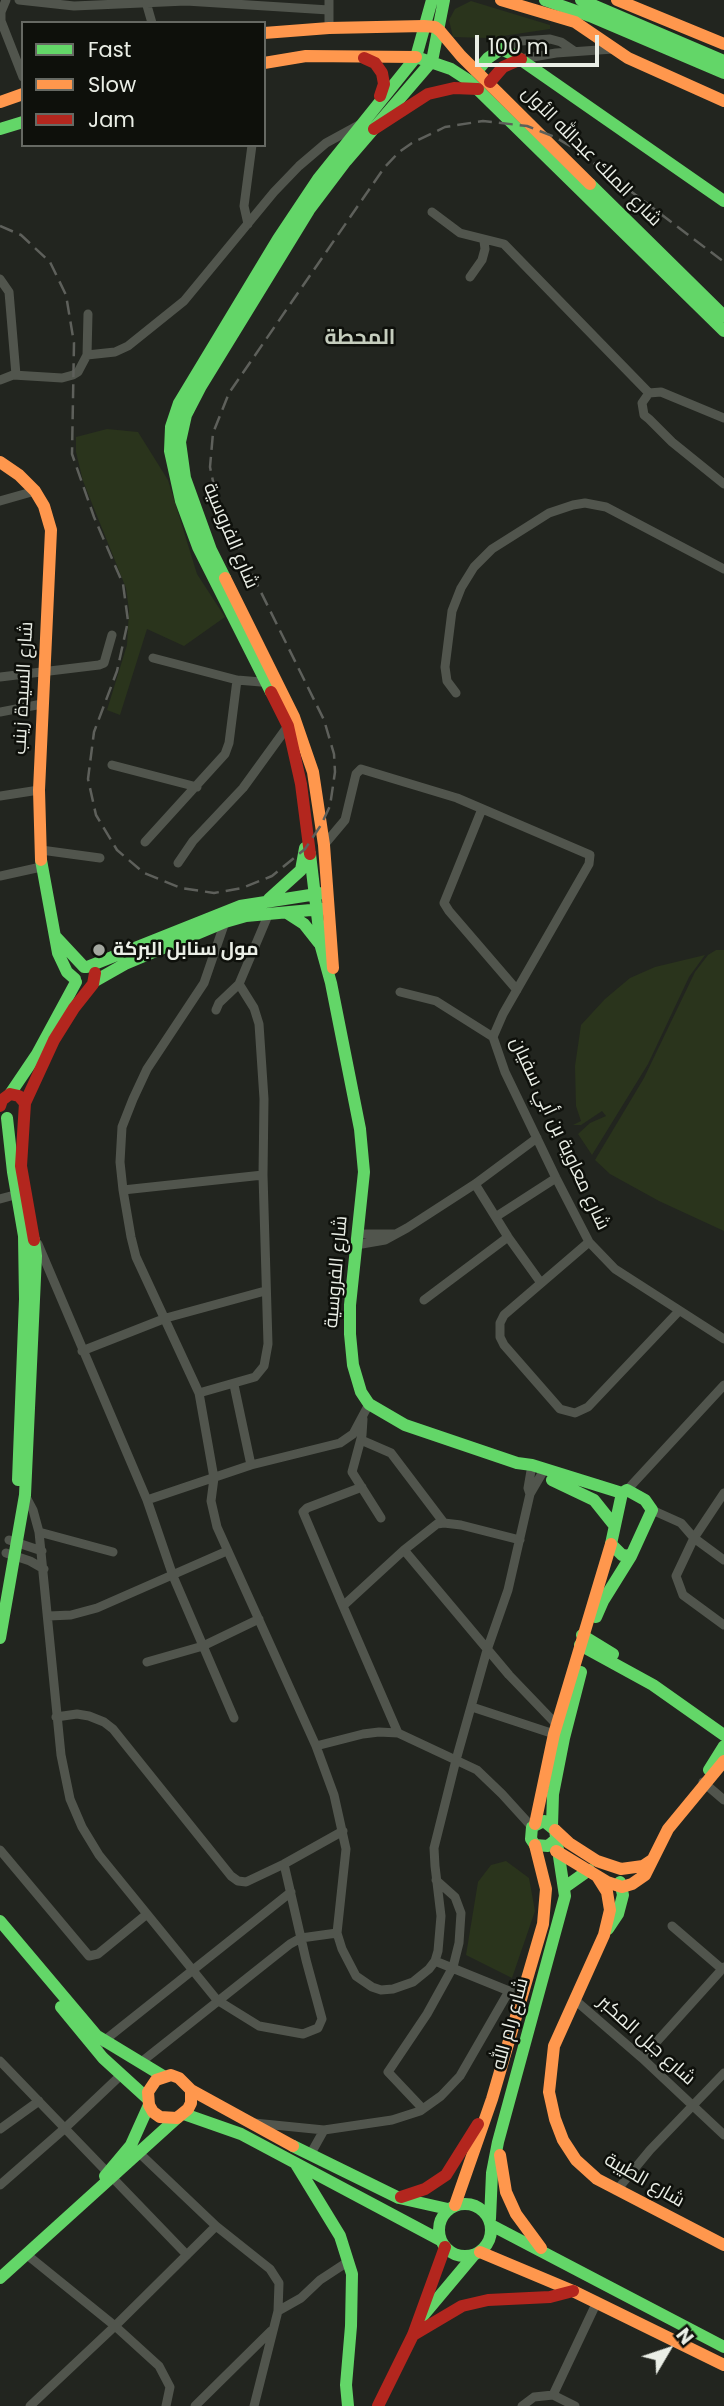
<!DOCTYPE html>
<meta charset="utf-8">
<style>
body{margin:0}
#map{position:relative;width:724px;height:2406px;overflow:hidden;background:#22251f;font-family:Poppins,sans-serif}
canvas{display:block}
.legend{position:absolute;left:21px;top:21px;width:245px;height:126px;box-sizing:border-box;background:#0e100b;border:2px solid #666963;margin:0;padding:9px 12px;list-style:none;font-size:21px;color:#eaeee6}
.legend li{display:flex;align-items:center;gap:14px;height:35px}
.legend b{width:35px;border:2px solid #666963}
.north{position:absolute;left:633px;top:2315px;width:70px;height:70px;-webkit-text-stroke:5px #0e100b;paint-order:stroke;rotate:51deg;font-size:19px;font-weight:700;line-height:28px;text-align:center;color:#eaeee6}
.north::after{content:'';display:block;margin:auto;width:24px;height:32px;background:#eaeee6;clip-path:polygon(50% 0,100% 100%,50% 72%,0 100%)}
.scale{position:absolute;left:475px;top:35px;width:124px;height:32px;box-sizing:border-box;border:4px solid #eaeee6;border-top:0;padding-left:9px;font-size:21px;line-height:24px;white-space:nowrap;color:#eaeee6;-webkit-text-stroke:5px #0e100b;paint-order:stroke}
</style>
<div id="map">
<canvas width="724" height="2406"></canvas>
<ul class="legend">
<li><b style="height:9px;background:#63d668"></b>Fast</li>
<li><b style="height:9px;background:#ff974d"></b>Slow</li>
<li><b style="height:9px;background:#b3261e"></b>Jam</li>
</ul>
<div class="north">N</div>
<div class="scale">100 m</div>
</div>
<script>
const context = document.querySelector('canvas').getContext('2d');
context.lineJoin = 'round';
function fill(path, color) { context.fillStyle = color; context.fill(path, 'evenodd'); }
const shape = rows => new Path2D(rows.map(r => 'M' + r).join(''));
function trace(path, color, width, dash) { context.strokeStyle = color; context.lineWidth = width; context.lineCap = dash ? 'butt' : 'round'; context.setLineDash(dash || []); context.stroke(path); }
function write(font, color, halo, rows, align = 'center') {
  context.font = font + ' Poppins,Cairo,sans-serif'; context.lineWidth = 5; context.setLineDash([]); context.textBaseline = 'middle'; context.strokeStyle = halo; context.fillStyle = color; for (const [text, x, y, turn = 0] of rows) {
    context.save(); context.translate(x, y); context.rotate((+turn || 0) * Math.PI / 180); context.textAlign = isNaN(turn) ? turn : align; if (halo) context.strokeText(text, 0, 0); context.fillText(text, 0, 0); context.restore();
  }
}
fill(shape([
 [471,1,550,25,550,29,489,38,453,37,449,20,455,9],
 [107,429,138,432,168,480,197,574,225,617,184,646,147,629,120,715,107,710,127,645,129,610,126,588,83,481,76,452,76,437],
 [716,950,724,950,724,1231,659,1201,610,1174,595,1160,644,1078,695,972,708,955],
 [705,955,689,977,648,1064,592,1155,578,1134,590,1123,606,1116,602,1111,581,1125,573,1125,581,1121,576,1106,575,1066,581,1025,605,999,630,978,655,967],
 [506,1861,529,1878,535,1911,512,1978,466,1955,478,1882,491,1865]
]), '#2a341c');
trace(shape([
 [6,0,1,12,1,21,23,77],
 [19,0,74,6,186,1,329,10],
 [146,2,152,23],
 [329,28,329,0],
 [501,49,521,41,550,39,561,42,574,51],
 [521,59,556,53,613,49],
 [432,212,460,233,504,244,649,393],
 [248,224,244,206,252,145],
 [470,277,482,260,485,249,484,241],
 [0,279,9,292,16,375],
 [87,355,115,352,128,346,184,301,274,192,299,166,326,143,359,125],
 [0,380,13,375,62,378,73,375,78,372,87,355,88,314],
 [724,418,661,392,649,393,642,403,644,415,649,419,672,442,724,484],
 [0,501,35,491],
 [153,658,237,680,261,682,271,679],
 [0,677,99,665,104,663,112,635],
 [456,693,447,681,445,667,452,611,461,588,474,567,492,549,549,513,573,505,585,503,606,507,724,569],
 [0,712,42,704],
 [112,765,197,787],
 [0,796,39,790],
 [482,809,444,903,449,911,517,990],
 [145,842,225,754,229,743,237,680],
 [324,845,345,820,356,774,361,769,457,798,590,855,589,864,503,1014,493,1037,505,1072,556,1178,589,1242,615,1269,724,1339],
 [41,850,100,858],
 [178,863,193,841,243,788,288,726],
 [0,876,41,867],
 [225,922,204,983,147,1069,133,1099,122,1127,120,1162,123,1190,131,1237,136,1257,199,1393,214,1478,211,1501,217,1527,316,1746,334,1795,346,1849,337,1933,342,1949,356,1976,372,1987,381,1990,393,1989,413,1982,429,1969,435,1961,438,1951,441,1916,435,1866,434,1848,456,1760,487,1650,508,1590,530,1494,528,1488,532,1465],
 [400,992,436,1001,493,1037],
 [216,1010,219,1003,239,984,269,913],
 [475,1184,508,1237,541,1283],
 [123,1190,263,1175],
 [0,1199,22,1193],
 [497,1216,556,1178],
 [358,1234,395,1234],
 [589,1242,504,1315,500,1323,500,1337,504,1345,560,1409,575,1413,588,1407,679,1311],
 [38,1244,147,1500,173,1576,234,1718],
 [356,1245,385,1240,407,1228,475,1184,537,1138],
 [424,1300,508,1237],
 [82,1351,166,1318,265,1291],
 [234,1385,251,1465],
 [199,1393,255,1377,264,1366,268,1344,263,1175,264,1099,259,1024,254,1008,239,984],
 [363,1419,362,1435,352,1472,381,1518],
 [361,1440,391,1453,444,1523],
 [627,1490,724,1385],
 [724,1493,694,1538,676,1576,683,1595,724,1625],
 [530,1494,544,1470],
 [25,1495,33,1510,39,1532,61,1755,70,1799,82,1827,99,1855,217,2000,259,2026,303,2034,318,2028,322,2019,306,1960,284,1864],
 [147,1500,251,1465,340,1443,353,1434,369,1404],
 [652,1510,681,1523,694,1538,724,1560],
 [39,1532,113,1552],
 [9,1540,42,1551],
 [404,1550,509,1675,557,1725],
 [6,1553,30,1561,44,1569],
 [343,1606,303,1512,307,1508,362,1487],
 [49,1616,71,1615,97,1608,227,1551],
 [147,1662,203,1646,259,1619],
 [472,1707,557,1735],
 [56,1717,77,1714,89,1716,104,1722,113,1729,231,1876,238,1881,246,1882,284,1864,343,1831],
 [398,1733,343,1606,404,1550,437,1524,444,1523,461,1525,520,1540],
 [316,1746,363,1734,379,1732,398,1733,477,1770,502,1794,532,1827],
 [703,1782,724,1800],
 [0,1850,89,1956,98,1954,147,1914],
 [672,1926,722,1969],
 [435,1961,509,1991,523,1992],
 [575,2000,642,2058,724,2135],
 [100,2044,291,1892],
 [642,2058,724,1967],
 [0,2061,187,2255],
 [140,2063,290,1944,301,1938,337,1933],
 [423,2109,388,2072,427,2014,453,1967,459,1943,461,1913,455,1897,436,1880],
 [254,2123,324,2130,392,2120,420,2111,441,2096,460,2076,509,1991],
 [0,2129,39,2101],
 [135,2149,216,2226,270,2269,279,2283,278,2311,254,2406],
 [310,2155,324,2130],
 [0,2185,64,2129,121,2075],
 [617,2190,650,2150,724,2073],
 [26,2254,115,2326,159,2366,170,2387,166,2406],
 [278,2311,301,2298,320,2280,349,2261],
 [553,2395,596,2304],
 [30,2406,115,2326,216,2226],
 [195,2406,271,2331],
 [522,2406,534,2397,553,2395,575,2406]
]), '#51554d', 9);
trace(shape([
 [432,0,416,57,451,69,468,80,724,331],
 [545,0,590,16,724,73],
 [581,0,724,61],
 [432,61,444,0],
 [477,71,488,58,501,49,514,55,724,201],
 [0,129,23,122],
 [590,184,724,316],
 [225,578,211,550,185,478,180,442,186,415,201,386,309,210,346,161,432,61],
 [271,692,198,547,181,501,170,451,171,427,179,403,278,239,318,179,416,57],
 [310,854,321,947,331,983,360,1129,364,1172,350,1305,350,1334,353,1365,361,1392,369,1404,405,1425,517,1463,532,1465,622,1493],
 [41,860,58,953,67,972,75,979],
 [269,899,301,870,305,848],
 [287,913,304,924,319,943],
 [56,937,84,967],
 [87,967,240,906,323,893],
 [95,981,125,964,225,922,246,916,322,909],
 [10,1094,37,1054,76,982],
 [7,1118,13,1172,24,1236,25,1299,18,1480],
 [552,1480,594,1500,614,1525],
 [627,1490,645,1500,652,1510,631,1556,622,1555,611,1544,622,1493,627,1490],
 [596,1617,603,1601,631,1556],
 [582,1635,613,1654],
 [0,1638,25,1495,36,1256,34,1240],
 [580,1645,653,1685,724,1735],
 [709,1770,724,1746],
 [552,1826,553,1794,564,1738,581,1672],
 [565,1887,589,1870],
 [0,1921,97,2036,163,2076],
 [608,1929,618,1914,623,1895,620,1882],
 [61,2007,103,2058,148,2099],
 [184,2114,241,2134,440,2240],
 [293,2146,399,2198,448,2209],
 [296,2164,340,2236,352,2274,351,2326,346,2385,348,2406],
 [105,2176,131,2145,149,2105],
 '439 2230a26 26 0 1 1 52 0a26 26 0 1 1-52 0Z',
 [490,2219,492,2173,498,2142,565,1896,555,1830,544,1821,532,1827,531,1839,535,1845,548,1846,555,1840],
 [491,2225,724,2347],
 [0,2278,177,2118],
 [422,2317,474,2255]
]), '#63d668', 12);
trace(shape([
 [501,0,575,22,628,58,724,101],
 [617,0,724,44],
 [424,26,435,27,440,31,461,56,590,184],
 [264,33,329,28,424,26],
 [264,63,306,56,416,57],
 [0,102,23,94],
 [0,462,19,475,35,491,44,506,51,530,39,790,41,860],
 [225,578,294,717,313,772,324,845,333,968],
 [535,1824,554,1734,611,1544],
 [555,1830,569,1843,597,1861,621,1869,643,1866,652,1860],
 [556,1851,607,1882,622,1887,632,1884,645,1875,668,1829,724,1761],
 [597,1876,607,1892,610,1910,604,1935,554,2046,549,2092,555,2119,563,2140,576,2160,597,2179,724,2245],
 [191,2090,191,2103,188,2109,177,2118,160,2117,153,2112,149,2105,148,2092,156,2080,171,2075,179,2078,191,2090,293,2146],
 [500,2155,506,2192,516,2214,541,2248],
 [455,2205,492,2099,543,1924,546,1889,535,1845],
 [480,2252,573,2291,724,2365]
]), '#ff974d', 12);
trace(shape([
 [364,58,375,63,382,73,384,84,380,96],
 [490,82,503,67,521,59],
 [374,129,428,94,454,88,478,89],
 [271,692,288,726,301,784,310,854],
 [25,1103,54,1040,74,1008,93,984,95,973],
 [0,1106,2,1100,10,1094,19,1096,25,1103,21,1166,34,1240],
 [401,2197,425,2189,446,2175,478,2124],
 [413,2335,462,2306,488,2300,550,2297,573,2291],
 [378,2406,413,2335,445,2247]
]), '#b3261e', 12);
trace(shape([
 [0,226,21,235,50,262,66,295,74,343,72,454,94,517,123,584,128,621,117,671,94,732,88,779,96,815,117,850,144,873,181,888,214,893,242,888,272,876,305,849,321,825,330,806,335,772,334,754,324,720,218,505,210,467,213,433,229,393,384,168,399,152,412,143,445,127,483,121,527,126,555,137,575,149,724,262]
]), '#5e605b', 2.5, [14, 7]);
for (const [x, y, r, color] of [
 [99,950,7,"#a4a8a0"]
]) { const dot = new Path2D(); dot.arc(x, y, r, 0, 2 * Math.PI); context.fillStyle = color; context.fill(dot); trace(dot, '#0e100b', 2.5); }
write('19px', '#eaeee6', '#0e100b', [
 ["شارع الملك عبدالله الأول",591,157,45],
 ["شارع الفروسية",230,536,67],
 ["شارع السيدة زينب",24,688,-87],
 ["شارع معاوية بن أبي سفيان",559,1134,65],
 ["شارع الفروسية",337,1272,-85],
 ["شارع رام الله",511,2024,-75],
 ["شارع جبل المكبر",646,2041,42],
 ["شارع الطيبة",644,2181,30]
]);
write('bold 19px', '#eaeee6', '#0e100b', [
 ["مول سنابل البركة",113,950]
], 'left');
write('bold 21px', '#c5cdbd', '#0e100b', [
 ["المحطة",360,339]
]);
</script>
